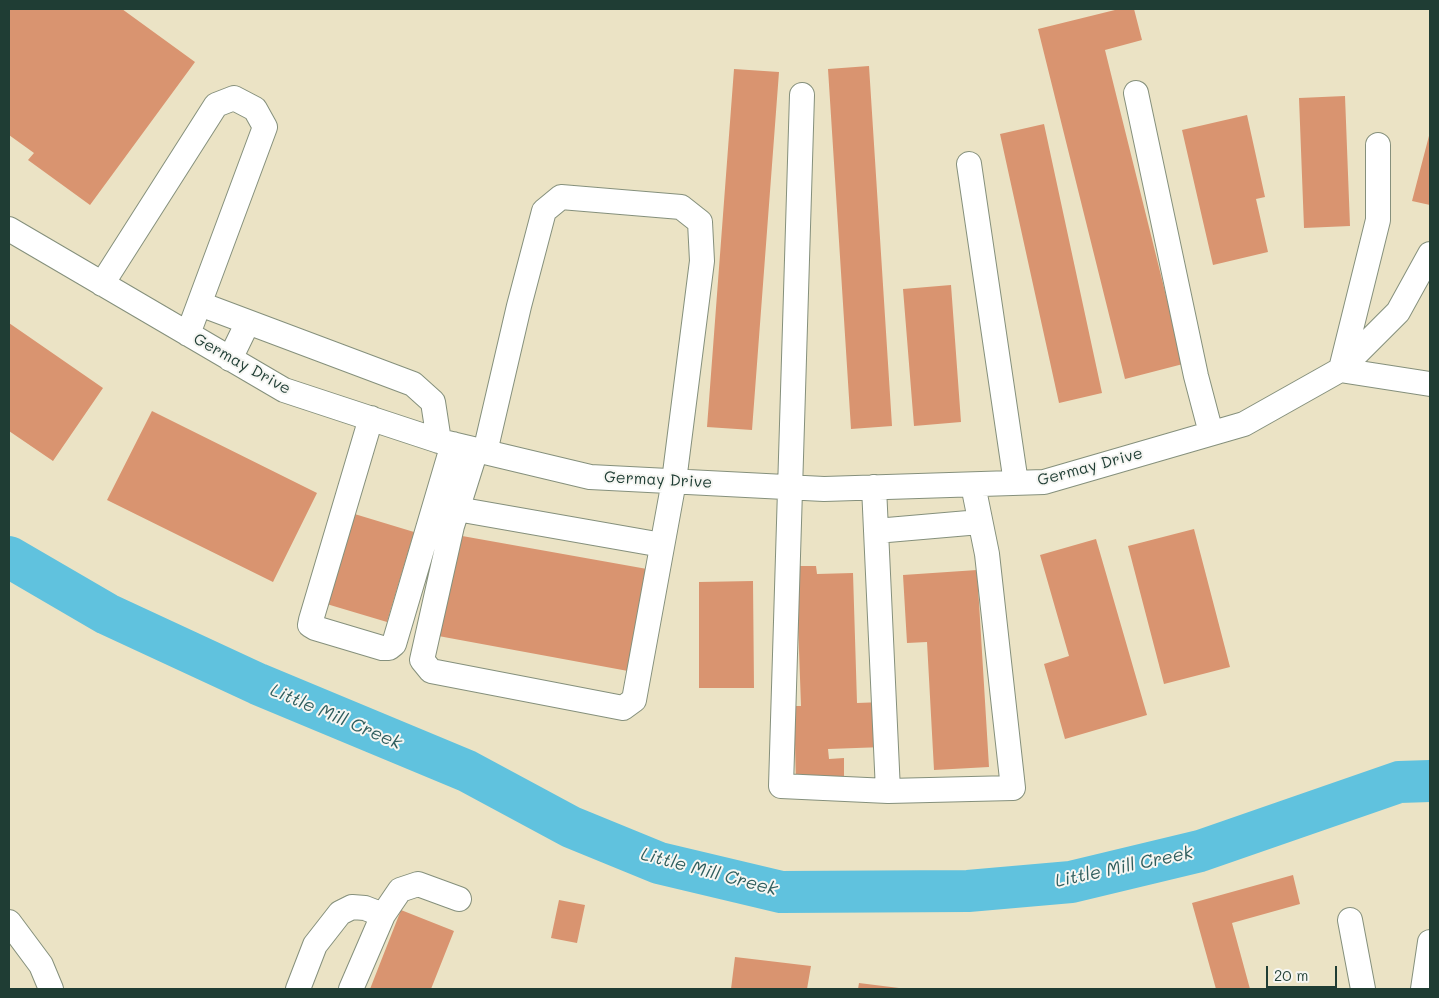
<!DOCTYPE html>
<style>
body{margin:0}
#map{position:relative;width:1439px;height:998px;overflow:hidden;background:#ebe3c5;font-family:Mali,sans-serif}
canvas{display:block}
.frame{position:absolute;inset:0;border:10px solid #1f3d34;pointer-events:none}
.scale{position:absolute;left:1266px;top:966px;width:71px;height:22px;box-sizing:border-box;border:2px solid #1f3d34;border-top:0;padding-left:6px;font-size:15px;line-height:18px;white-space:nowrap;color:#1f3d34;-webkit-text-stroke:4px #f6f6f2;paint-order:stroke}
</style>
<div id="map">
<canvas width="1439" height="998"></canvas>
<div class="frame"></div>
<div class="scale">20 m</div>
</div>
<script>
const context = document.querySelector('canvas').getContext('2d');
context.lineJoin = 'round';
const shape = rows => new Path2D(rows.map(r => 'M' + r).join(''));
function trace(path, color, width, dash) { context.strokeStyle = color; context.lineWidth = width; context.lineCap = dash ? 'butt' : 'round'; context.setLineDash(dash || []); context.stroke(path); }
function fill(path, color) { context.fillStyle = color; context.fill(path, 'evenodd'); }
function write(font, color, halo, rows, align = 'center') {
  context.font = font + ' Mali,sans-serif'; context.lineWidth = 4; context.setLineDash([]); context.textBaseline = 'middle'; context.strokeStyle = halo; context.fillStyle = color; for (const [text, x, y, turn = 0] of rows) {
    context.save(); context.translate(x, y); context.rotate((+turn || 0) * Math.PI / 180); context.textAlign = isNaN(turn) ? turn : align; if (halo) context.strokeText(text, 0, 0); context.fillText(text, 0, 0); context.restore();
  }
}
trace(shape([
 [9,557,107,614,258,684,467,771,571,827,659,863,781,892,968,891,1071,882,1200,851,1399,782,1430,781]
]), '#60c2de', 42);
fill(shape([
 [9,9,122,9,195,62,90,205,28,160,34,153,9,135],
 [1119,9,1134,9,1142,40,1105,50,1183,364,1125,379,1038,29],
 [869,66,892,426,851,429,828,69],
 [734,69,779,72,752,430,707,427],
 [1345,96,1350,226,1304,228,1299,98],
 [1247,115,1265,197,1256,199,1268,252,1213,265,1182,130],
 [1044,124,1102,393,1059,403,1000,134],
 [1430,132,1430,205,1412,201],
 [951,285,961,422,914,426,903,289],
 [9,323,103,388,53,461,9,431],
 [152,411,317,493,273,582,107,500],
 [348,512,414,532,387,622,320,602],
 [1194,529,1230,667,1164,684,1128,546],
 [451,534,647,569,628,671,433,635],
 [1096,539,1147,715,1065,739,1044,664,1069,656,1040,555],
 [796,566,816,566,817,574,853,573,857,703,883,702,884,747,828,749,829,759,844,758,844,781,796,783,794,706,801,706],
 [977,570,989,767,934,770,927,642,907,643,903,575],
 [753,581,754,688,699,688,699,582],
 [1293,875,1300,904,1232,923,1250,989,1216,989,1192,903],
 [559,900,585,905,577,943,551,938],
 [401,910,454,931,431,989,370,989],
 [735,957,811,966,807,989,731,989],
 [859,983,899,988,899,989,858,989]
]), '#d99470');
const minor = shape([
 [1136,93,1196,376,1211,433],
 [802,95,781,786,888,791],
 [969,164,1016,483],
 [9,229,284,390,439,441,590,477,824,489,1044,482,1244,424,1340,370,1398,312,1430,254],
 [102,284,216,105,234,98,255,109,265,127,188,334],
 [200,304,413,384,433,402,439,441],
 [230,359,248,322],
 [1341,369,1378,220,1378,145],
 [1340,370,1430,384],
 [371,418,311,620,310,625,315,628,382,648,389,648,394,644,453,444],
 [476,450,452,526,422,660,431,671,623,708,634,700,674,481,702,261,700,222,681,207,561,197,544,211,519,306,485,452],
 [874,487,888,791,1013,788,987,554,973,485],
 [457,509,662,545],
 [876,531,980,522],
 [1350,920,1363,989],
 [9,922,41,965,51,989],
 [298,989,315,945,340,913,352,907,365,908,383,915],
 [351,989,383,915,400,890,418,884,459,899],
 [1423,989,1430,942]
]);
trace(minor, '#85907c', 26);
trace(minor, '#fff', 24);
write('16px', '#1f3d34', '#f6f6f2', [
 ["Germay Drive",242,364,29],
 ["Germay Drive",1090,467,-15],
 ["Germay Drive",658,480,3]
]);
write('italic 18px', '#2f5e5e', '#f6f6f2', [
 ["Little Mill Creek",336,717,23],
 ["Little Mill Creek",1124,867,-12],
 ["Little Mill Creek",709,872,15]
]);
</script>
